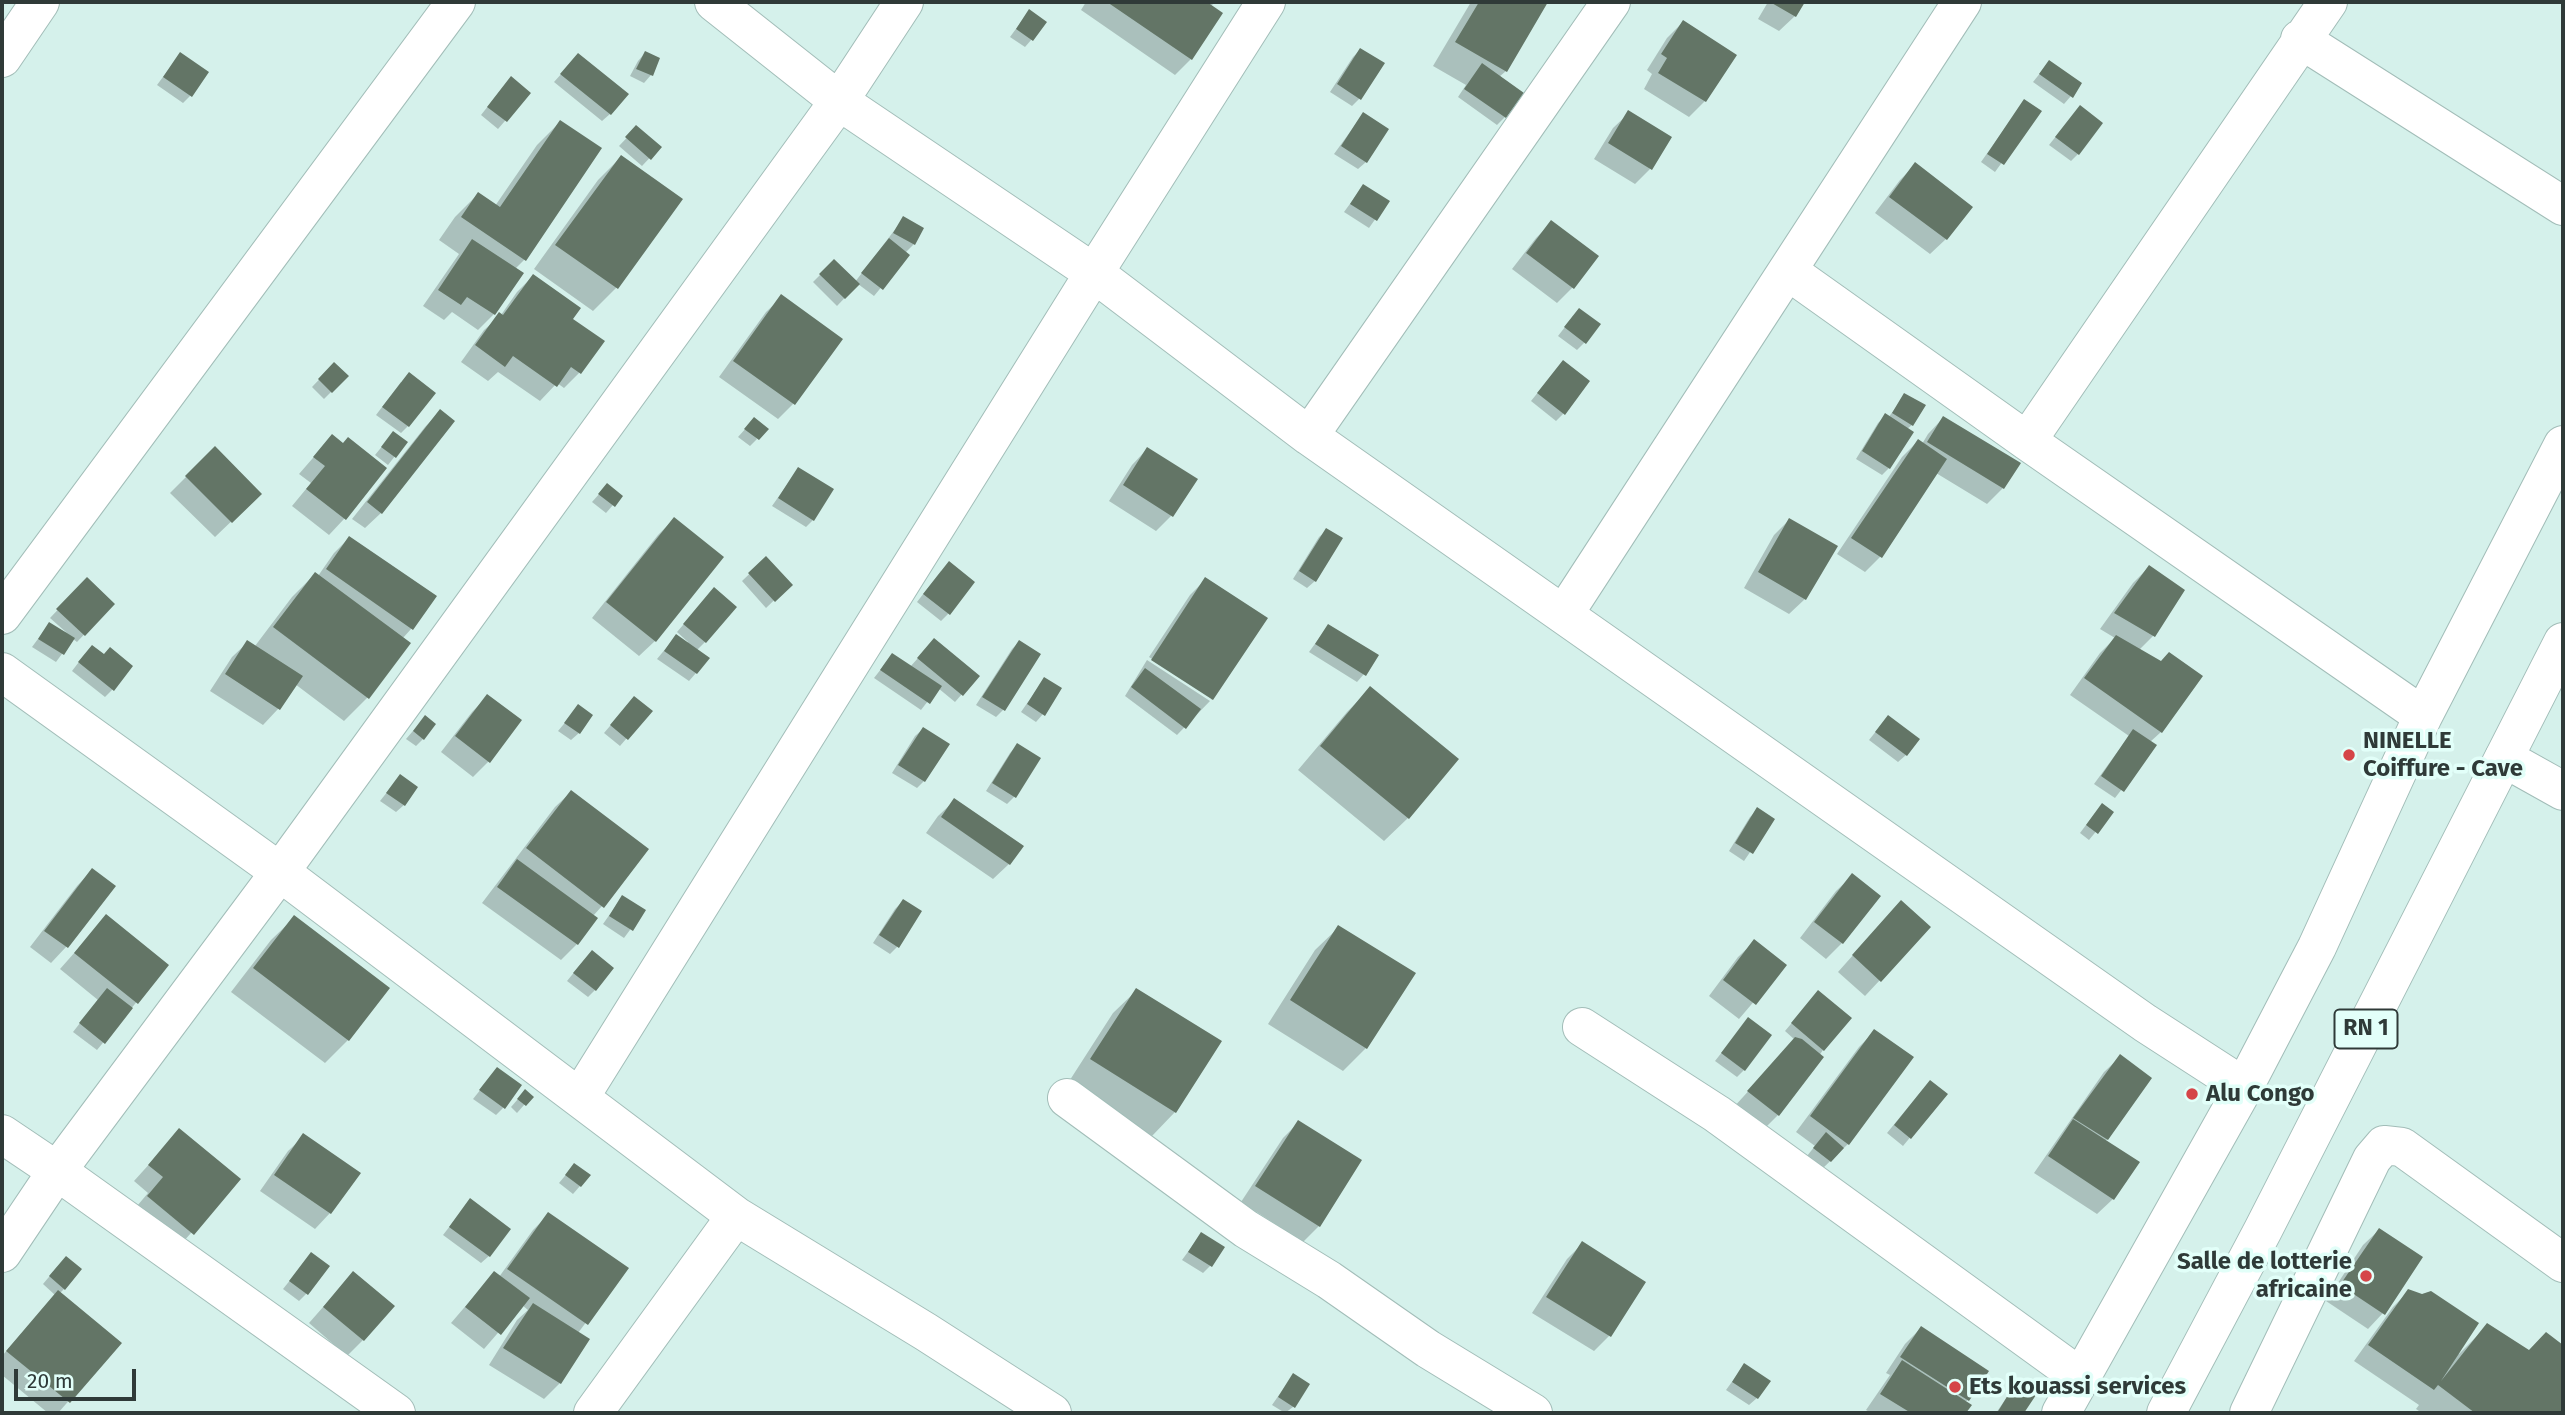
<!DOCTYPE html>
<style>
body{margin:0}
#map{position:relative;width:2565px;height:1415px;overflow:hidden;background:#d5f1eb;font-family:"Fira Sans",sans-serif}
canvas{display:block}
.frame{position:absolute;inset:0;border:4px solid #2f3a38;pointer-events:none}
.scale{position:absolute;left:14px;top:1369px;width:122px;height:32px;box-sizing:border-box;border:4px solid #2f3a38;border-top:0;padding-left:9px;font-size:21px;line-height:24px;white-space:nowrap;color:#2f3a38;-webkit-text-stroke:5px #e2fff9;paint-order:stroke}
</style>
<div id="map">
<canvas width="2565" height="1415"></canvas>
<div class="frame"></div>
<div class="scale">20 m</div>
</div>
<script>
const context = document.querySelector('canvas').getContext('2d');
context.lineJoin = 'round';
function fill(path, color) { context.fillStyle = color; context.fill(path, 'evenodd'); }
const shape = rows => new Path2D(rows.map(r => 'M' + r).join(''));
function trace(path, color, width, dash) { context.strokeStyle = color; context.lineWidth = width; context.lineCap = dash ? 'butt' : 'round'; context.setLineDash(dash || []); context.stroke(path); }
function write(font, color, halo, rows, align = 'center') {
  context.font = font + ' "Fira Sans",sans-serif'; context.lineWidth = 7; context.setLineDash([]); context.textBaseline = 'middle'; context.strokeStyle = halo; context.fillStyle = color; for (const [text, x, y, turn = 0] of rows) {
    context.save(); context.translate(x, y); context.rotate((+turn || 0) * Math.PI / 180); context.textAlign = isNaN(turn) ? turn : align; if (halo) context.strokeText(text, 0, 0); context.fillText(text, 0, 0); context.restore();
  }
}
fill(shape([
 [1086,2,1215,2,1211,6,1191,59,1175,75,1081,10],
 [1471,2,1546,2,1506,71,1499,77,1505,117,1497,125,1458,97,1466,85,1433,66],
 [1768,2,1803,2,1795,16,1779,31,1758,19],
 [1029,11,1032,39,1025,47,1010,37],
 [1683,22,1705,101,1689,117,1644,89,1652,74,1647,70,1667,38],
 [1360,50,1359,99,1352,106,1330,92,1353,57],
 [645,53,651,75,644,83,630,76,638,61],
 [180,54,190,96,183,103,157,85],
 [2049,62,2071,96,2064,104,2033,82],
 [571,63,610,114,602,121,554,82],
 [504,86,529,93,498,129,481,115],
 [2024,101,2039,111,1995,172,1981,162],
 [1629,113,1650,169,1635,184,1594,159,1613,128],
 [1363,114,1366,162,1358,169,1334,154],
 [2073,115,2078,154,2071,161,2049,145],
 [560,122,524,260,515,269,494,314,478,330,452,312,444,320,423,306,459,254,439,240,455,217,478,194,495,206,537,145],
 [636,128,659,148,642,166,619,146],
 [621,157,681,199,616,288,593,311,534,269,598,180],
 [1915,165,1946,239,1930,254,1875,213,1900,180],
 [1363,186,1388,201,1369,228,1344,212],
 [903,219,914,244,905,253,908,255,874,296,858,284,837,306,813,282,834,261,855,282],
 [1551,223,1573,287,1557,303,1512,269,1536,238],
 [533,276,571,320,579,373,564,388,557,383,540,401,498,372,488,381,461,362,484,330,501,315,517,292],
 [782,297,793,404,778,419,719,377,766,312],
 [1572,318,1585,342,1577,350,1558,336],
 [334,364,347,376,324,399,312,387],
 [1556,370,1563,414,1556,421,1531,401],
 [401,382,408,426,401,433,376,415],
 [1905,395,1912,425,1907,429,1889,468,1882,475,1856,459,1878,423,1885,416,1888,418],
 [440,411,381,513,365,528,352,519,425,427],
 [1943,418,2003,488,1987,504,1936,473,1880,557,1865,572,1837,554,1902,457,1918,441,1922,444,1928,434],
 [747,427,757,439,750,446,738,437],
 [393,433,406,442,388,465,375,455],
 [332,436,343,445,385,468,344,519,329,535,292,506,311,483,299,474],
 [215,448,260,494,215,537,170,493],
 [1147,449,1171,516,1156,531,1109,501,1132,465],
 [798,469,813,520,806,527,772,506],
 [600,493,613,505,606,513,592,502],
 [674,519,655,641,639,656,592,618,658,535],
 [1789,520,1805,599,1789,614,1744,588,1774,535],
 [1327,530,1315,581,1307,588,1293,579,1319,537],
 [349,538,412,628,402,639,368,697,344,721,295,684,278,709,263,725,210,691,232,657,248,642,255,646,292,597,315,574,318,576,334,553],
 [766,558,791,584,766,608,742,581],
 [2149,567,2153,636,2139,650,2161,662,2200,676,2161,732,2150,742,2155,746,2115,798,2094,784,2129,736,2070,695,2100,653,2115,638,2100,629,2133,583],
 [941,571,948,614,941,621,917,602],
 [87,579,113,604,77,642,73,639,56,662,32,647,49,624,67,633,50,618],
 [1206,579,1265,618,1211,700,1211,697,1149,657,1190,595],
 [707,597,705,642,696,651,696,673,689,681,657,659,676,636,687,644,688,642,677,632],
 [1328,626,1364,674,1357,682,1309,652],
 [1019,642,1003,710,996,717,976,705,1012,649],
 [927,648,962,694,955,702,938,688,921,710,874,678,892,655,910,667],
 [85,654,113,689,105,697,72,671],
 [1147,660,1210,701,1177,735,1125,696],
 [1044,679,1043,714,1036,722,1021,712],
 [1370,689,1456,759,1408,818,1384,841,1298,770,1347,712],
 [488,696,489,761,473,777,441,752,472,712],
 [627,706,650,711,620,746,604,733],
 [578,707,579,733,571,740,558,731],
 [425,717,423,739,416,746,406,739],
 [1881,725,1906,755,1898,762,1869,740],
 [923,729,924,781,917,788,892,773,915,736],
 [1017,745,1014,797,1007,804,986,791,1010,753],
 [400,776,404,805,396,812,380,801],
 [571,792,602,906,593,916,577,944,561,960,482,903,555,807],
 [954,801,1009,864,993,879,926,833,938,816],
 [1757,810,1772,820,1744,861,1729,851,1750,817],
 [2112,812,2089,840,2080,833,2095,813],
 [92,870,114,886,66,947,51,963,30,947,77,886],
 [1852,876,1879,896,1842,943,1826,959,1800,938,1836,891],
 [622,897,644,911,624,938,603,924],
 [903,901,897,947,890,954,873,943,895,909],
 [106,917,167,965,97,1050,73,1032,98,1000,60,969],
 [295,917,348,1040,325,1063,231,992,271,940],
 [1886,918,1880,980,1865,996,1838,972],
 [1339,927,1366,1048,1343,1071,1268,1024,1315,950],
 [1754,942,1785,965,1739,1019,1709,996,1738,957],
 [585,959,595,990,588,997,567,981],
 [1137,990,1175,1112,1152,1136,1068,1083,1113,1013],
 [1811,1000,1823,1050,1778,1115,1763,1130,1733,1108,1795,1040,1785,1031],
 [1748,1019,1744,1070,1737,1077,1715,1061],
 [1875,1031,1848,1144,1822,1169,1807,1156,1815,1146,1796,1132,1859,1047],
 [2120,1057,2150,1079,2105,1142,2113,1199,2097,1214,2034,1173,2104,1072],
 [497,1069,503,1108,496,1115,473,1099],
 [1923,1089,1946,1094,1903,1146,1887,1133],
 [531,1097,517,1113,511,1107,518,1099],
 [1299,1122,1319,1226,1303,1242,1241,1202,1283,1138],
 [180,1130,238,1179,177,1249,132,1212,148,1193,134,1181],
 [304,1136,330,1213,315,1229,260,1191,288,1151],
 [574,1165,580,1186,573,1194,559,1183],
 [470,1200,489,1256,481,1263,443,1235],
 [549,1214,626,1269,578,1333,588,1339,560,1383,544,1399,489,1365,517,1320,528,1310,522,1305,484,1349,451,1323,494,1273,499,1277,533,1230],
 [2379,1230,2383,1313,2368,1329,2326,1301,2363,1245],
 [1201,1234,1210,1266,1203,1273,1182,1260],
 [1582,1244,1609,1336,1594,1351,1532,1313,1567,1259],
 [311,1254,306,1294,299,1301,283,1289],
 [59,1265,64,1289,59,1294,119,1344,58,1413,48,1413,2,1375,2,1356,55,1295,43,1284],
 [353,1273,363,1340,347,1356,309,1323],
 [2409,1291,2459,1354,2488,1325,2529,1352,2547,1334,2563,1347,2563,1410,2561,1413,2422,1413,2416,1409,2419,1405,2354,1361,2393,1307],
 [1921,1328,1968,1400,1965,1402,1969,1405,1964,1413,1871,1413,1866,1410,1890,1375,1886,1373,1905,1344],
 [1744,1365,1757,1398,1749,1405,1726,1390],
 [1293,1375,1293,1407,1285,1413,1272,1405],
 [2016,1384,2033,1395,2021,1413,1996,1413]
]), '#0003');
fill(shape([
 [1107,2,1207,2,1223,13,1192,60],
 [1479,2,1548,2,1507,72,1455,42],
 [1770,2,1805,2,1796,17],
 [1029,9,1047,22,1033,41,1016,29],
 [1683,20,1737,55,1706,102,1658,73,1667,58,1661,54],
 [1360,48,1385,63,1361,100,1337,84],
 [645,51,660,58,653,76,636,69],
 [180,52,209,72,192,97,163,77],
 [578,53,629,94,611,115,560,74],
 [2049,60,2082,83,2073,98,2039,74],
 [1482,63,1524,93,1506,118,1464,89],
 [511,76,531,93,507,122,487,107],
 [2024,99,2042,111,2004,165,1987,154],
 [2080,105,2103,123,2079,155,2055,137],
 [1628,110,1672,137,1652,170,1608,143],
 [1363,112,1389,129,1367,163,1341,146],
 [560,120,602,148,526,261,461,217,478,192,500,207],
 [636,125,662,147,651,160,625,137],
 [621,155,683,199,618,289,555,245],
 [1915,162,1973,207,1947,240,1889,197],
 [1363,184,1390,201,1377,221,1350,204],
 [903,216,924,228,915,245,893,233],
 [1551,220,1599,256,1574,289,1526,253],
 [889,238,910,255,883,290,861,273],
 [472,239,524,273,495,315,467,297,461,305,438,290],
 [834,259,860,284,845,299,819,274],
 [533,274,581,308,573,319,605,341,581,374,571,367,557,387,513,356,505,367,475,345,499,312,503,315],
 [781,294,843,339,795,405,733,361],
 [1579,308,1601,324,1586,344,1564,327],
 [1563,360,1590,381,1565,415,1537,393],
 [334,362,349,376,332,393,318,379],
 [409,372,436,393,409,427,382,407],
 [1904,393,1926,405,1913,426,1892,413],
 [440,409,455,421,382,514,367,502],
 [1885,413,1914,432,1890,469,1862,451],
 [1943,416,2021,463,2004,489,1927,442],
 [754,417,769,429,759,440,744,429],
 [393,431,408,442,396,458,381,447],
 [332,434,343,443,348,437,387,468,346,520,306,489,325,466,313,457],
 [1918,439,1947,459,1882,558,1851,538],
 [215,446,262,494,232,523,185,476],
 [1147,447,1198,479,1173,517,1123,485],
 [798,467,834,489,814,521,778,498],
 [607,483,623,496,615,507,598,494],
 [674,517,724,557,656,642,606,602],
 [1789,518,1838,546,1806,600,1758,572],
 [1326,528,1343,538,1316,582,1299,571],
 [349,536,437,596,413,630,326,569],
 [766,556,793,585,775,602,748,573],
 [949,561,975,582,950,615,923,594],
 [2149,565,2185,590,2155,637,2114,613],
 [315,572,411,643,369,699,273,627],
 [87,577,115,604,85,636,56,609],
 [1205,577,1268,618,1213,700,1151,660],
 [714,587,737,607,706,643,683,624],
 [49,622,75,638,64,655,38,639],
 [1328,624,1379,655,1366,676,1315,644],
 [676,634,710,658,697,674,664,651],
 [2116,635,2161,661,2169,652,2203,676,2162,733,2084,678],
 [934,638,980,676,963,696,917,658],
 [247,640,303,676,280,710,225,674],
 [1019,640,1041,654,1005,711,982,697],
 [92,645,104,654,110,647,133,666,114,691,78,662],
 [892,653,942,686,930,704,880,670],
 [1145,668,1201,709,1186,729,1131,687],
 [1044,677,1062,688,1045,716,1027,704],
 [1370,686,1459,759,1409,819,1320,746],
 [487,694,522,720,490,763,455,736],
 [634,696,653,711,628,740,610,725],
 [578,704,593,715,580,734,564,723],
 [425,715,436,724,424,740,413,731],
 [1888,715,1920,739,1907,756,1875,732],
 [923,727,950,744,925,782,898,765],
 [2133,729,2157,745,2124,792,2101,776],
 [1017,743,1041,758,1016,798,992,783],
 [400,774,418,787,405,806,386,793],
 [571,790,649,849,604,908,526,848],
 [954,798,1024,846,1010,865,941,817],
 [2102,803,2114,812,2098,834,2086,825],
 [1757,807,1775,819,1753,854,1735,843],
 [517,859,598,918,578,945,497,887],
 [92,868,116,886,68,948,44,931],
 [1852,873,1881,896,1843,944,1814,922],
 [622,895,646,910,633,931,609,916],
 [903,899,922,911,899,948,879,935],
 [1901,900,1931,927,1881,982,1852,955],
 [106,914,169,965,138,1004,74,953],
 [294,915,390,988,349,1041,253,968],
 [1338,925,1416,973,1367,1049,1290,1000],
 [1754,939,1787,965,1756,1005,1723,980],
 [592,950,614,968,596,991,573,973],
 [107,988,133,1008,105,1044,79,1023],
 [1136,988,1222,1041,1176,1113,1090,1059],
 [1818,990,1852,1018,1824,1051,1791,1023],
 [1748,1017,1772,1035,1745,1071,1721,1053],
 [1874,1029,1914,1057,1849,1145,1810,1116],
 [1795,1037,1802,1039,1824,1057,1779,1116,1747,1091],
 [2120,1054,2152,1078,2108,1140,2073,1118],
 [497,1067,522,1085,505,1109,479,1090],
 [1930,1080,1948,1094,1911,1139,1894,1125],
 [525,1089,534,1097,526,1106,517,1099],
 [2073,1119,2140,1162,2114,1200,2048,1156],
 [1298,1120,1362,1160,1320,1227,1255,1186],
 [179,1128,241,1179,194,1235,147,1196,163,1177,148,1165],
 [1826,1132,1844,1148,1831,1162,1813,1148],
 [303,1133,361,1173,331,1214,274,1175],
 [574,1163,591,1175,581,1187,565,1175],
 [470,1198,511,1229,490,1257,449,1227],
 [548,1212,629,1268,588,1325,507,1269],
 [2379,1228,2423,1257,2385,1315,2340,1285],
 [1201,1232,1225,1247,1212,1267,1188,1252],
 [1582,1241,1646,1282,1611,1337,1546,1297],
 [311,1252,330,1266,308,1295,289,1281],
 [66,1256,82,1269,65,1290,49,1276],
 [353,1271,395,1306,364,1341,323,1307],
 [494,1271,530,1298,501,1335,465,1307],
 [2408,1289,2422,1294,2431,1291,2479,1323,2441,1381,2487,1323,2529,1350,2546,1332,2563,1345,2563,1413,2475,1413,2438,1385,2434,1390,2368,1345],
 [58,1290,122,1343,70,1403,6,1351],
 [533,1303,590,1339,561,1384,503,1348],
 [1921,1326,1989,1371,1969,1401,1900,1357],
 [1902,1360,1972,1405,1966,1413,1911,1413,1880,1394],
 [1744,1363,1771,1381,1758,1399,1732,1382],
 [1293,1373,1310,1384,1295,1408,1278,1397],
 [2016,1382,2036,1395,2024,1413,1997,1413]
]), '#637566');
const street = shape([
 [714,2,839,101,1094,273,1309,436,2145,1023,2244,1087],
 [2300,39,2563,206],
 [2,58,40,2],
 [1788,271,2027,441,2423,716],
 [1309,436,1611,2],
 [2027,441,2328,2],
 [1564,614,1962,2],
 [2,615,456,2],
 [2,672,280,872,736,1216,926,1332,1052,1413],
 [2504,758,2563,791],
 [1582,1027,1717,1114,2080,1377],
 [580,1097,1094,273,1266,2],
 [1067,1098,1246,1229,1329,1280,1428,1349,1533,1413],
 [2,1134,57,1171,396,1413],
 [2,1253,57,1171,280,872,839,101,904,2],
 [593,1413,736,1216],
 [2061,1413,2244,1087,2317,947,2423,716,2563,445],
 [2249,1413,2372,1159,2384,1145,2402,1147,2563,1263]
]);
const highway = shape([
 [2166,1413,2263,1230,2563,642]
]);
trace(street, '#a2bdb8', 40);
trace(highway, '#a2bdb8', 40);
trace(street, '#fff', 38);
trace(highway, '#fff', 38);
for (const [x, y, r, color] of [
 [2349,755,7,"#d54548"],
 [2192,1094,7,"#d54548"],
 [2366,1276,7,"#d54548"],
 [1955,1387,7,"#d54548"]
]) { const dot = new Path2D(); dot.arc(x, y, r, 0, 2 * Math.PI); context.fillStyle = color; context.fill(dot); trace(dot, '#e2fff9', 2.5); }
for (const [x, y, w] of [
 [2366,1029,63]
]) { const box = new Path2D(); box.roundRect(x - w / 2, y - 19.5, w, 39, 5); context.fillStyle = '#e2fff9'; context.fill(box); trace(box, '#2f3a38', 2); }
write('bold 23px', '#2f3a38', null, [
 ["RN 1",2366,1029]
]);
write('bold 24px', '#2f3a38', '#e2fff9', [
 ["NINELLE",2363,741],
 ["Coiffure - Cave",2363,769],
 ["Alu Congo",2206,1094],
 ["Salle de lotterie",2352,1262,"right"],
 ["africaine",2352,1290,"right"],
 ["Ets kouassi services",1969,1387]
], 'left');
</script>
